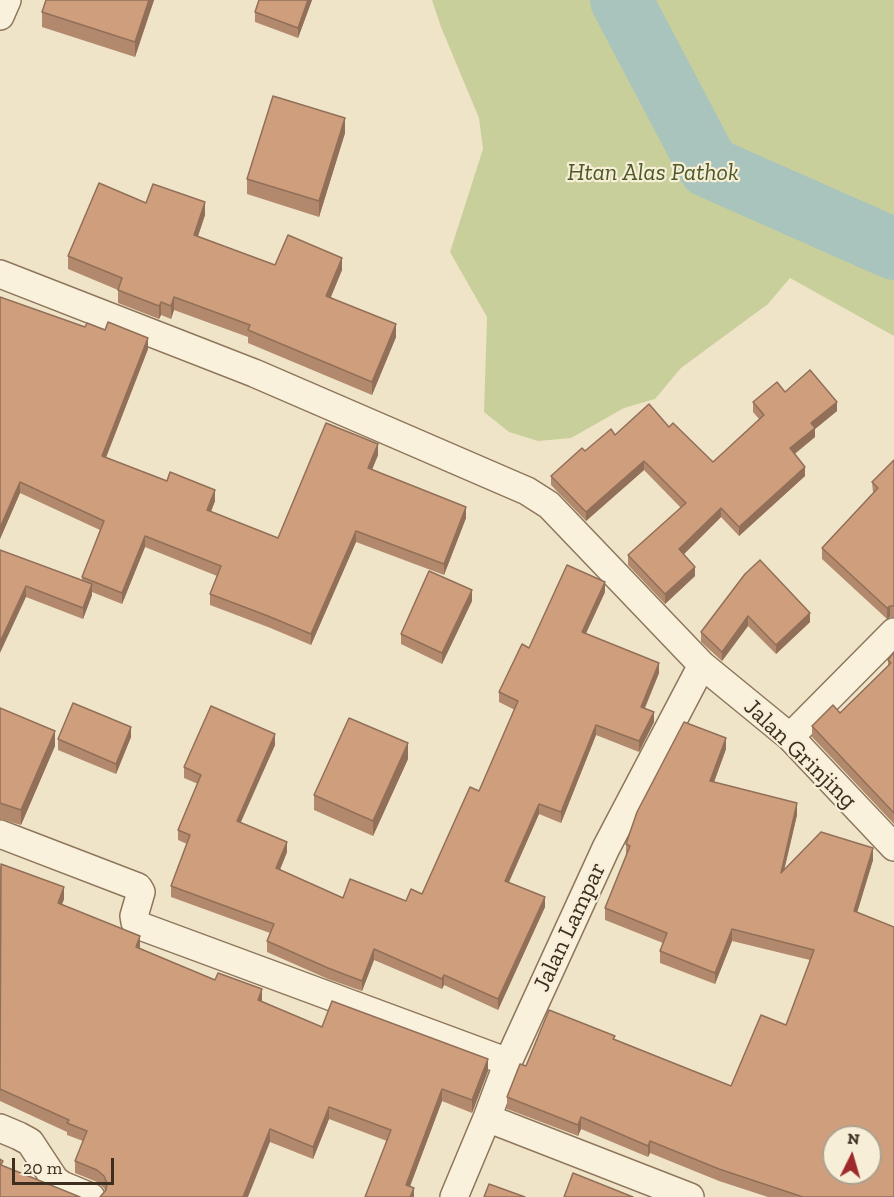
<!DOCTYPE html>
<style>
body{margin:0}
#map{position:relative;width:894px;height:1197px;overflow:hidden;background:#f0e4c8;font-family:"Zilla Slab",serif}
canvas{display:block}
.north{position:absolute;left:822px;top:1125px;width:60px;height:60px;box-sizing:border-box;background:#f7eed8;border:2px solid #ada18e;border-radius:50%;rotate:5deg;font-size:16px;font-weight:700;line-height:24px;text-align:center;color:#3d2e20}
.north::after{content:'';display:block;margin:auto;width:21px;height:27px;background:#9e2a2b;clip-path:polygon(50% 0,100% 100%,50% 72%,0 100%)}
.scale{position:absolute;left:12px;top:1158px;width:102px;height:27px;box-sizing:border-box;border:3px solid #3d2e20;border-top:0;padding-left:8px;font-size:18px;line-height:21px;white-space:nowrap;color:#3d2e20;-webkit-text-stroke:4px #f7eed8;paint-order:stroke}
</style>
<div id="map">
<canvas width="894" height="1197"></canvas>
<div class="north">N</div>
<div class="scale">20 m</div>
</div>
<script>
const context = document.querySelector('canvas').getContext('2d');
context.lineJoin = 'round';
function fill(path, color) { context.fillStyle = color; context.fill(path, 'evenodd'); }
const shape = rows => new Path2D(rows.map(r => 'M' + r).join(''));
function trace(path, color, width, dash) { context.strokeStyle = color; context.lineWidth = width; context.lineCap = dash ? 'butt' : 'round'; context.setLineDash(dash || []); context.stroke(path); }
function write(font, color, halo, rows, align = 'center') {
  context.font = font + ' "Zilla Slab",serif'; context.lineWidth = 4.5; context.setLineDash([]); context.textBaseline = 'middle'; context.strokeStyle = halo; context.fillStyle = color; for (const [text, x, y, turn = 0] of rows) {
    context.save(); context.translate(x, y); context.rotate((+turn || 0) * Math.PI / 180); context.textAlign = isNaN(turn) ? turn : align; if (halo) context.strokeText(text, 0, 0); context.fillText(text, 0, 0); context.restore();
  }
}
fill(shape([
 [432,0,894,0,894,336,790,278,768,304,681,368,655,399,624,408,571,438,538,441,509,432,484,412,487,317,450,252,483,149,479,118,441,27]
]), '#c9cf9b');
trace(shape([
 [621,0,709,167,894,249]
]), '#a9c4bc', 62);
const street = shape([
 [0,16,7,0],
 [0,274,254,373,527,491,549,505,702,665,790,737,894,847],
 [790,737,894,632],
 [0,834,138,887,141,892,134,916,135,922,143,927,508,1062],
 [487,1118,690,1197],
 [0,1128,19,1136,30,1142,55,1180,62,1185,91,1197],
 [454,1197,487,1118,508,1062,606,848,702,665]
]);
trace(street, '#8d765c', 30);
trace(street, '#faf1dc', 27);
fill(shape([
 [154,0,135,57,42,27,42,12],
 [259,0,312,0,298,38,255,22,255,12],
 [345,133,319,217,247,194,247,179],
 [146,203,205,215,198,236,275,265,342,270,331,297,396,337,372,395,248,343,248,337,174,310,171,319,161,315,159,319,118,303,118,290,68,269,68,256],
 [0,297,148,349,106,458,215,501,211,512,278,538,378,455,372,470,466,518,444,575,356,542,311,645,268,627,210,605,210,594,217,576,145,547,122,604,92,592,92,595,83,619,26,597,0,550,82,580,82,577,100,530,20,493,0,539],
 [785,392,837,411,815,429,815,437,795,454,805,476,739,536,721,517,684,554,695,576,665,604,628,565,628,555,681,508,644,470,586,521,551,485,551,476,585,451,615,435,669,427,713,462,759,419,753,412,753,402],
 [894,460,894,617,890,617,887,619,822,559,822,548,873,493,872,482],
 [745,574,810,622,776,654,748,626,722,661,701,642,701,632],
 [605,592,586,633,659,673,645,708,654,722,639,752,596,735,561,823,539,814,509,882,545,907,498,1010,444,985,442,989,374,960,362,991,328,979,267,952,267,941,270,933,171,897,171,886,187,844,178,840,178,830,198,784,184,778,184,767,275,745,240,822,287,852,280,870,343,898,406,901,422,894,479,791,515,710,499,702,499,692,529,648],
 [472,601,442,664,401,644,401,634],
 [894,652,894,824,812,737,812,726,840,713,888,666,888,660],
 [0,708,55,746,21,825,0,819],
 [131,737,116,774,58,750,58,739],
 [726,749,714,782,797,815,784,869,873,860,857,912,894,1197,768,1197,719,1181,650,1153,648,1157,581,1129,578,1136,507,1109,507,1097,526,1066,615,1039,731,1086,786,1025,810,960,732,941,715,984,660,963,660,951,663,943,605,920,605,908,626,856,626,844],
 [408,759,373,836,314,810,314,795],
 [0,866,64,899,62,904,140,948,262,1001,322,1027,488,1071,472,1113,442,1101,410,1186,414,1197,387,1141,329,1119,313,1159,270,1142,105,1191,104,1188,97,1182,75,1173,75,1161,83,1141,67,1135,67,1132,0,1101,0,1102]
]), '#b2896c');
fill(shape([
 [149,0,154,0,135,57,135,42],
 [308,0,312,0,298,38,298,28],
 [345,118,345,133,319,217,319,201],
 [205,202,205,215,194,248,194,235],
 [342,258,342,270,326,308,326,296],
 [174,297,174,310,171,319,171,306],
 [161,302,161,315,159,319,159,306],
 [396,324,396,337,372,395,372,382],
 [148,338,148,349,102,467,102,456],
 [837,402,837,411,815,429,815,437,790,457,790,448,811,423],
 [378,444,378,455,368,479,368,468],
 [644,461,644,470,586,521,586,512],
 [805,467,805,476,739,536,739,527],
 [20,482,20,493,0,539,0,528],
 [215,490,215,501,207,521,207,510],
 [466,507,466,518,444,575,444,564],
 [721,508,721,517,679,559,679,549],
 [356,531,356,542,311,645,311,634],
 [145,536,145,547,122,604,122,593],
 [695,567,695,576,665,604,665,594],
 [605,582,605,592,582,642,582,632],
 [92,584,92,595,83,619,83,608],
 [26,586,26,597,0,653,0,642],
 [472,590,472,601,442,664,442,653],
 [890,606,890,617,887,619,887,608],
 [810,613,810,622,776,654,776,645],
 [748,616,748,626,722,661,722,652],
 [659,663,659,673,641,717,641,707],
 [654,712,654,722,639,752,639,741],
 [596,725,596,735,561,823,561,812],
 [131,727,131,737,116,774,116,764],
 [55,731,55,746,21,825,21,810],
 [275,734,275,745,237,831,237,821],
 [726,738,726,749,710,793,710,781],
 [408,743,408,759,373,836,373,821],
 [797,803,797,815,781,884,781,873],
 [539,804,539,814,505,891,505,881],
 [287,842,287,852,276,879,276,868],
 [873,848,873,860,854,923,854,911],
 [64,887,64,899,58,915,58,903],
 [545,897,545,907,498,1010,498,999],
 [732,929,732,941,715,984,715,973],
 [140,936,140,949,136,947],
 [374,949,374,960,362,991,362,981],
 [444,975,444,985,442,989,442,979],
 [262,989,262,1002,258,1000],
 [488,1059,488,1071,472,1113,472,1100],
 [442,1089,442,1101,406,1197,406,1185],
 [329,1107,329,1119,313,1159,313,1147],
 [581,1117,581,1129,578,1136,578,1125],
 [270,1129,270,1142,248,1197,243,1197],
 [650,1141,650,1153,648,1157,648,1146],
 [414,1188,414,1197,410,1197]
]), '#916f58');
const building = shape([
 [46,0,149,0,135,42,42,12,46,0],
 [259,0,308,0,298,28,255,12,259,0],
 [273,96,345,118,319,201,247,179,273,96],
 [99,183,146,203,153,184,205,202,194,235,275,265,288,235,342,258,326,296,396,324,372,382,248,330,250,325,174,297,171,306,161,302,159,306,118,290,122,278,68,256,99,183],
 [0,297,85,327,87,323,105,330,108,322,148,338,102,456,167,481,170,472,215,490,207,510,278,538,326,423,378,444,368,468,466,507,444,564,356,531,311,634,268,616,210,594,221,566,145,536,122,593,82,577,104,521,20,482,0,528,0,297],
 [810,370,837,402,811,423,815,428,790,448,805,467,739,527,721,508,679,549,695,567,665,594,628,555,686,503,644,461,586,512,551,476,582,448,585,451,611,429,615,435,649,404,669,427,673,423,713,462,764,415,753,402,777,382,785,392,810,370],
 [894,460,894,606,890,606,887,608,822,548,878,488,872,482,894,460],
 [0,550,92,584,83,608,26,586,0,642,0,550],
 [760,560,810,613,776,645,748,616,722,652,701,632,745,574,760,560],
 [567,565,605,582,582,632,659,663,641,707,654,712,639,741,596,725,561,812,539,804,505,881,545,897,498,999,444,975,442,979,374,949,362,981,328,968,267,941,274,924,171,886,190,835,178,830,201,775,184,767,211,706,275,734,237,821,287,842,276,868,343,898,350,879,406,901,411,889,422,894,470,787,479,791,518,701,499,692,522,644,529,648,567,565],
 [429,571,472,590,442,653,401,634,429,571],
 [894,652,894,813,812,726,833,705,840,713,891,663,888,660,894,652],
 [73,703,131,727,116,764,58,739,73,703],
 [0,708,55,731,21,810,0,803,0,708],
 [349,718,408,743,373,821,314,795,349,718],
 [684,722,726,738,710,781,797,803,781,873,821,832,873,848,854,911,894,927,894,1197,803,1197,719,1169,650,1141,648,1146,581,1117,578,1125,507,1097,520,1064,526,1066,549,1010,615,1036,613,1039,731,1086,761,1015,786,1025,814,950,732,929,715,973,660,951,667,933,605,908,630,846,626,844,637,812,684,722],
 [834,1137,870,1137,870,1173,834,1173,834,1137],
 [1,864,64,887,58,903,140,936,136,947,215,980,218,973,262,989,258,1000,322,1027,332,1001,488,1059,472,1100,442,1089,406,1185,414,1188,410,1197,365,1197,391,1130,329,1107,313,1147,270,1129,243,1197,100,1197,106,1190,107,1183,104,1176,97,1170,75,1161,87,1131,67,1123,69,1120,0,1089,0,1090,1,864],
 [0,1159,3,1161,1,1165,80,1197,0,1197,0,1159],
 [573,1173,633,1197,564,1197,573,1173],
 [489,1184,525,1197,484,1197,489,1184]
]);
fill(building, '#cf9f7d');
trace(building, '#916f58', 1.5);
write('italic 24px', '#4d5a26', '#f7eed8', [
 ["Htan Alas Pathok",653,173]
]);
write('24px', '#3d2e20', '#f7eed8', [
 ["Jalan Grinjing",800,754,44],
 ["Jalan Lampar",570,927,-65]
]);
</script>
